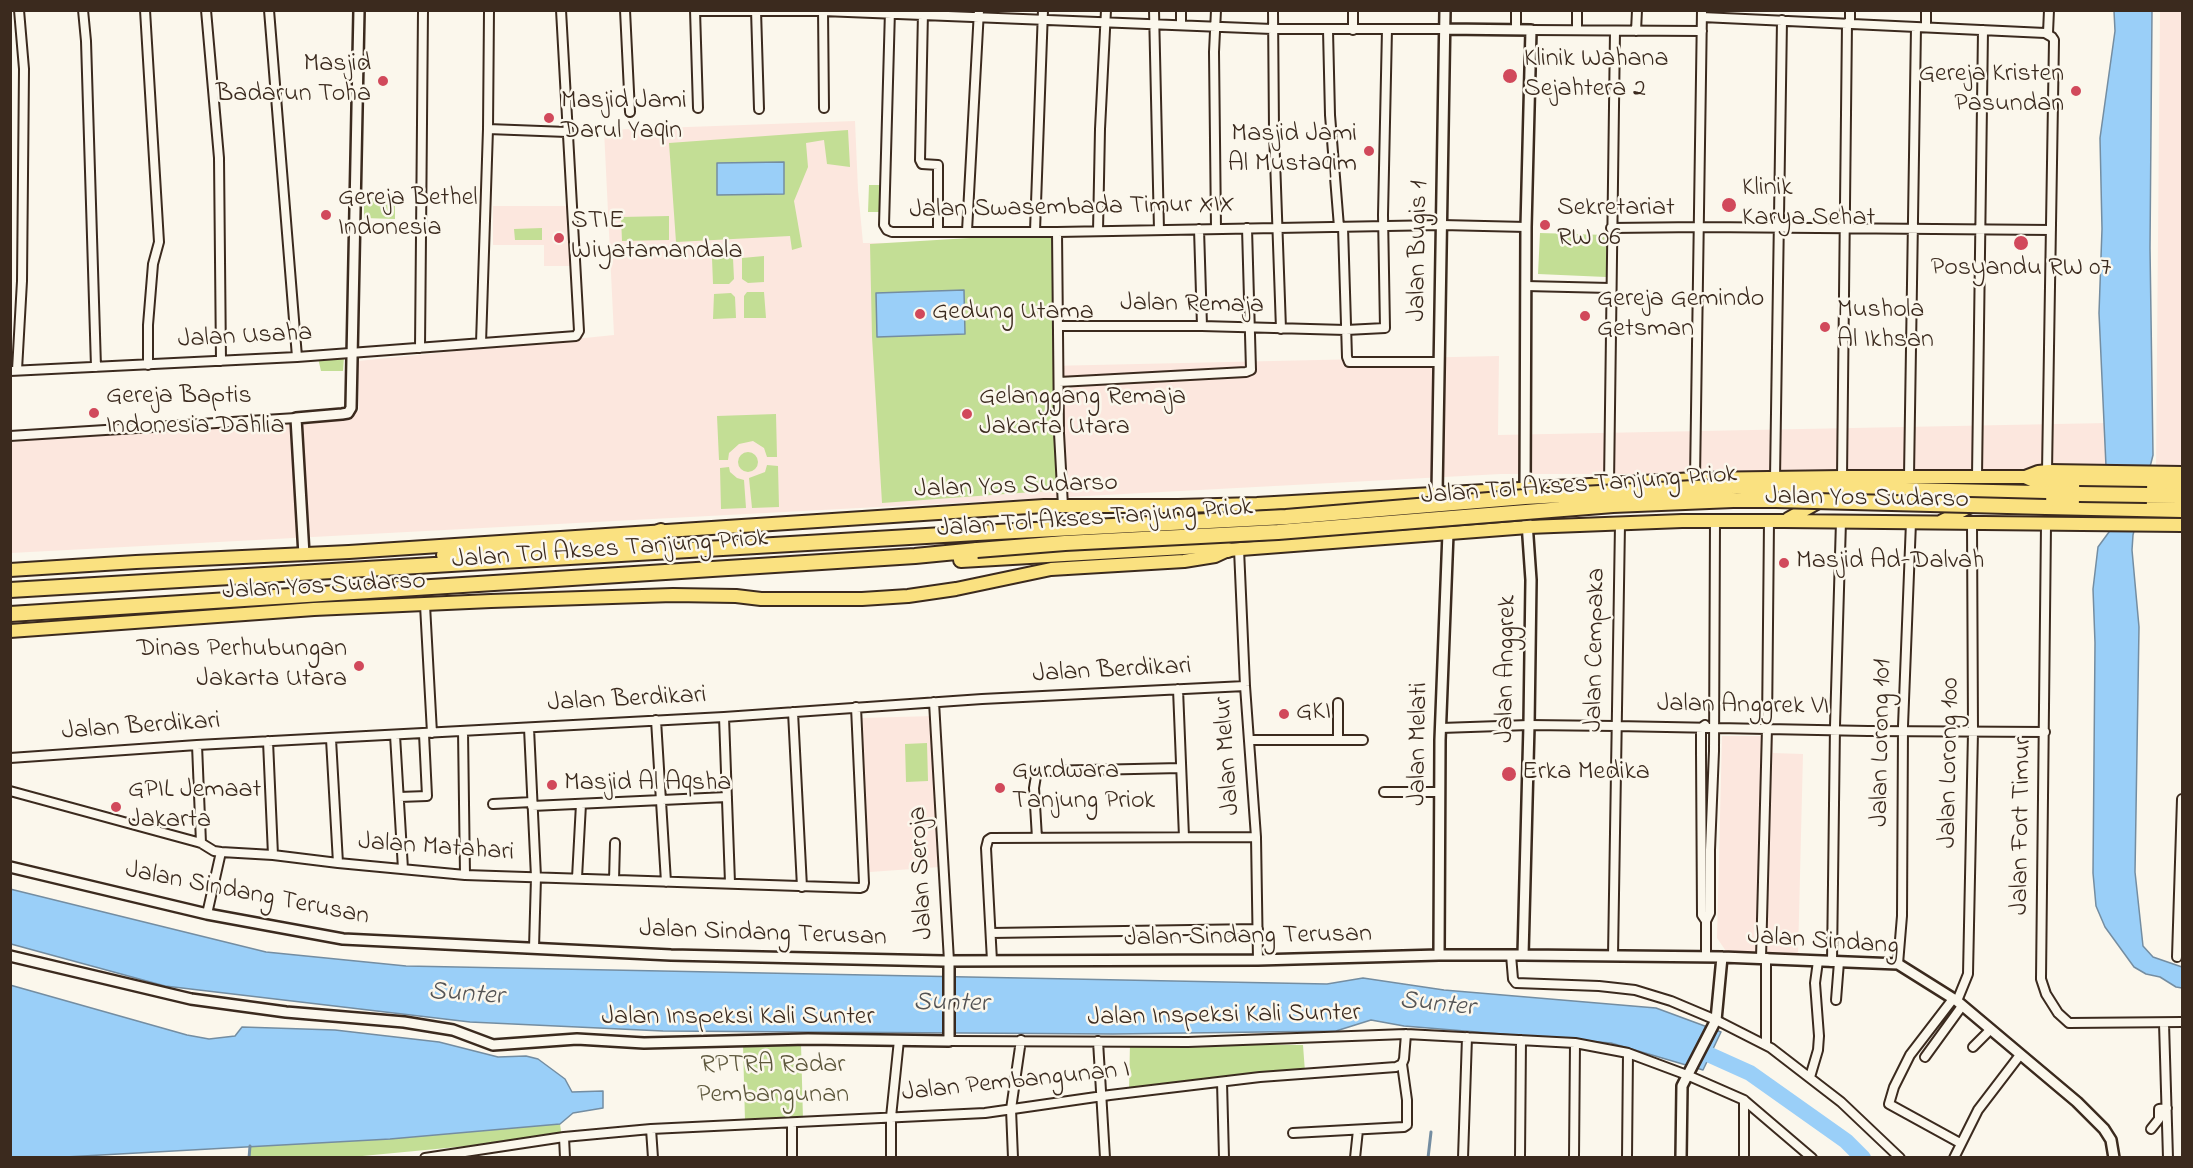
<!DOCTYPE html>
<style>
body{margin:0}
#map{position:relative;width:2193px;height:1168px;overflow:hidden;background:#fbf7ec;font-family:"Indie Flower",sans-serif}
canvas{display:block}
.frame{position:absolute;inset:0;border:12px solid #3b2a1e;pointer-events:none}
</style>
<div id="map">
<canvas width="2193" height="1168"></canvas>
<div class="frame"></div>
</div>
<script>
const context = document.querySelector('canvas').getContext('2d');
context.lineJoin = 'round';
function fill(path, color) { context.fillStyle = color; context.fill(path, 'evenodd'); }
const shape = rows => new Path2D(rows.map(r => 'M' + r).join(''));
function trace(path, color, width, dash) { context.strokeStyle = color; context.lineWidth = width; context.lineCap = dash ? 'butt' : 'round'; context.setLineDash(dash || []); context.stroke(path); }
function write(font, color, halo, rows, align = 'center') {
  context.font = font + ' "Indie Flower",sans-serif'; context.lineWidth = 5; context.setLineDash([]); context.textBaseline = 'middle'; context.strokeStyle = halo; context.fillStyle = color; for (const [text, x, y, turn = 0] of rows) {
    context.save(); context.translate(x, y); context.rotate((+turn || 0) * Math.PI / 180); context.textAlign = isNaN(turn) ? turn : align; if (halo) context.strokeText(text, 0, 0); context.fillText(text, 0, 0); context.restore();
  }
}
fill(shape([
 [2160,11,2182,11,2182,467,2156,466],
 [855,121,858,190,863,243,1044,242,1048,366,1499,356,1498,435,2107,423,2112,474,1501,474,11,553,11,442,359,411,358,361,614,335,604,130],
 [493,206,572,206,572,266,544,266,544,245,493,245],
 [934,716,940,867,870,872,860,718],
 [1722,736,1773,736,1773,753,1803,754,1798,956,1728,954,1717,938]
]), '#fce7de');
fill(shape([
 [848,130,850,167,827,164,824,140,806,143,808,167,794,201,802,247,792,250,790,236,676,242,669,143],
 [869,185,881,185,881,212,868,212],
 [364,198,395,199,395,219,364,218],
 [669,216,669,240,622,241,621,217],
 [542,228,542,240,515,240,514,229],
 [1053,233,1060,490,882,503,872,337,870,244],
 [1540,233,1607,235,1606,277,1538,274],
 [764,256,764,282,748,283,742,279,742,258],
 [712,258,733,258,734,279,729,284,713,284],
 [747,292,764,292,766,318,744,318,744,296],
 [731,293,735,297,736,318,713,319,714,294],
 [344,357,343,371,321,371,318,358],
 [776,414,777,457,767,457,764,448,753,441,739,444,729,453,728,460,719,460,717,416],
 '738 462a10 10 0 1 1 20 0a10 10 0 1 1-20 0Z',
 [767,465,778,466,779,507,752,508,749,478,765,472],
 [729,467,730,472,737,478,744,480,746,508,721,509,720,468],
 [927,743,928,781,906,782,905,744],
 [801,1043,803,1120,745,1121,743,1044],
 [1130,1043,1303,1045,1305,1072,1129,1091],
 [560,1124,562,1137,352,1157,249,1158,250,1146,390,1139]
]), '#c3de95');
const water = shape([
 [2114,11,2152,11,2150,248,2153,455,2133,535,2132,550,2139,627,2135,872,2143,946,2153,957,2182,967,2182,988,2176,987,2160,977,2146,974,2134,967,2105,927,2096,906,2093,873,2095,643,2093,589,2098,547,2109,532,2099,313,2102,229,2100,138,2115,31,2114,11],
 [784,162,784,194,717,195,717,163,784,162],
 [964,290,965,334,877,337,876,293,964,290],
 [10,889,266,952,406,966,1327,984,1363,978,1444,990,1656,1008,1721,1032,1703,1070,1611,1043,1404,1026,1371,1020,1336,1031,1113,1034,663,1031,470,1022,165,986,11,944,10,889],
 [10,985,187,1035,209,1039,235,1036,242,1027,335,1030,439,1042,498,1057,526,1056,538,1059,565,1079,572,1092,603,1091,603,1108,573,1113,560,1124,390,1139,65,1157,11,1157,10,985]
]);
fill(water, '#9acff8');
trace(water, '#748da1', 1.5);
trace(shape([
 [249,1158,250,1146],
 [1428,1158,1431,1132]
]), '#748da1', 3);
trace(shape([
 [1690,1046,1750,1073,1846,1141,1863,1158]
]), '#9acff8', 16);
const minor = shape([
 [83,10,86,41,96,367],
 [145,10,159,242,153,264,148,325,148,365],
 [206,10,219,158,221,361],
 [269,10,297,357],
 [625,10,630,112],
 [695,10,698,108],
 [756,10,759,109],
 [823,10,824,108],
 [890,10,884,225,887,230,892,232,1057,232,1442,225,1526,227],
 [1154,10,1159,230],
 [1181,10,1181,25],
 [1216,10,1214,52,1216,229],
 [1273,10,1274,131,1281,329],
 [695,11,823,11,1272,29,1445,29],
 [923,12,920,160,922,164,938,165,938,232],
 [1702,17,2045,33,2052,37,2054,40,2047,471],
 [1850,23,1850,10],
 [1926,27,1926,10],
 [1328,30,1330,115,1339,227],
 [1353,30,1353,10],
 [1516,30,1516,10],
 [1531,30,1702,31],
 [1577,30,1577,10],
 [1636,31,1637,10],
 [2048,33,2049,10],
 [488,129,567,132],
 [1343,227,1347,357,1349,362,1439,362],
 [1611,228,1701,227,2051,230],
 [1199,229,1202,326],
 [967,231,979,10],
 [1035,231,1043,10],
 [1098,231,1100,129,1106,10],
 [1057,232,1059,433,1063,506],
 [1526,286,1610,288],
 [1058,326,1202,326,1346,330,1385,328,1383,215,1387,29],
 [481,343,488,129,489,10],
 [420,348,423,10],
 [17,370,22,281,24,69,19,10],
 [10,371,297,357,576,336,579,331,561,10],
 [1059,382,1246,372,1251,370,1247,228],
 [10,436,296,418],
 [1909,476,1916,27],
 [1977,476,1983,30],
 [1842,477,1847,23],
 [1775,478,1782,20],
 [1695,479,1702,10],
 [1609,484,1615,31],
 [2046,525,2041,979,2046,994,2058,1013,2069,1023,2182,1022],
 [1239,549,1245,686,1256,837,1258,960],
 [425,605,432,733],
 [1178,689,1184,837],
 [934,702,949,961],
 [1338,703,1338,740],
 [793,712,802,887],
 [724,717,730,883],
 [656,720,666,882],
 [1705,725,1701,728,1701,751,1702,915,1706,921],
 [529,728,536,877,534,948],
 [1441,728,1529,725,1616,726,1868,731,2045,732],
 [463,731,465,875],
 [395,735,403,869],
 [331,739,338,863],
 [1249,740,1363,740],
 [268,741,273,855],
 [197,745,201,843],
 [10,758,197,745,724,717,982,699,1245,686],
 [10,791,201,843,214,851,221,852,273,855,338,863,465,875,860,888,863,887,864,883,856,707],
 [1384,792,1440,792],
 [399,797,427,796,424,734],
 [493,804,532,802],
 [532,806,727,797],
 [1037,838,1034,788,1036,776,1041,771,1181,768],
 [577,878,581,804],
 [614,880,615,843],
 [207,914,221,852],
 [991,933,1258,929],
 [1511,955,1513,979,1516,983,1599,986,1635,990,1671,1001,1716,1020,1771,1048,1841,1102,1900,1158],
 [1613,956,1620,524],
 [1706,956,1706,921,1710,913,1710,850,1714,751,1715,521],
 [2177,957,2182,799],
 [1761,958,1767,728,1769,521],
 [992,961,986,848,988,840,991,838,1256,837],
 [1832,962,1835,726,1841,521],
 [1898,964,1902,916,1903,726,1911,522],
 [1953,999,1910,1055,1894,1087,1889,1104,1960,1143],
 [1836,1000,1839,962],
 [1957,1001,1968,974,1973,732,1972,524],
 [2164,1023,2168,1158],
 [949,1041,1188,1042,1406,1034,1575,1043,1628,1053,1687,1075,1744,1100,1812,1158],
 [1098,1041,1105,1158],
 [1766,1045,1766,958],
 [1973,1047,1990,1030],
 [1925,1057,1962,1006],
 [1810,1077,1818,1050,1819,1036,1815,983,1818,961],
 [1222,1082,1224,1158],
 [1744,1100,1744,1158],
 [792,1123,792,1158],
 [651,1129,653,1158],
 [2151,1129,2159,1119,2159,1109,2167,1108],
 [1293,1133,1404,1127,1407,1125,1407,1100,1402,1064],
 [564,1137,565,1158],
 [425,1158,564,1137,651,1129,985,1113,1110,1095,1260,1077,1396,1067,1402,1064,1404,1059,1406,1034],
 [891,1158,891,1117,899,1040],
 [1013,1158,1011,1109,1021,1040],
 [1355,1158,1358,1130],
 [1463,1158,1467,1037],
 [1520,1158,1521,1040],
 [1574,1158,1575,1043],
 [1627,1158,1628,1053],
 [1954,1158,1978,1110,2020,1055]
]);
const tertiary = shape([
 [1445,29,1531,30,1526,227,1525,494],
 [1437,493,1445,10],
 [304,555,296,418,342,414,348,413,351,408,359,10],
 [10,867,207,914,343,939,671,955,944,961,1258,960,1439,955,1523,955,1722,957,1898,964,1957,1001,2077,1102,2104,1129,2111,1140,2114,1158],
 [1439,955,1440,740,1448,533],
 [1523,955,1529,725,1531,580,1526,508],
 [10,956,191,999,286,1012,404,1022,453,1030,493,1045,577,1039,644,1043,808,1039,949,1041,949,961],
 [1681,1158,1682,1086,1716,1020,1722,957]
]);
const trunk = shape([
 [2025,477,2036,482,2182,484],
 [1788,519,1822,500],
 [1942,521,1977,503],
 [10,570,136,562,349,552,1044,506,1178,506,1257,504,1695,479,1842,477,2025,477,2038,472,2049,471,2182,473],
 [10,631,314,609,491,601,673,595,736,596,761,599,862,599,908,596,956,589,1051,569,1184,561,1215,556,1228,550,1528,527,1682,521,1784,521,2182,525]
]);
const motorway = shape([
 [1732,486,2079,494],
 [2147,495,2182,496],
 [1733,500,1776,500],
 [2046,507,2182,510],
 [444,555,609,544,640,540,661,531],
 [961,560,1201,546,1228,550],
 [10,590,977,533],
 [10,614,915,556,977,550]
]);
trace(minor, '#3b2a1e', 12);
trace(tertiary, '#3b2a1e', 14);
trace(trunk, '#3b2a1e', 16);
trace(motorway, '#3b2a1e', 18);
trace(minor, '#fbf7ec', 8);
trace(tertiary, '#fbf7ec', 9);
trace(trunk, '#fae180', 12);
trace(motorway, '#fae180', 14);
const motorwayBridge = shape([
 [2079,494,2147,495],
 [1776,500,2046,507],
 [977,533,1286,517,1525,497,1732,486],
 [977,550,1065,543,1278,532,1613,505,1733,500]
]);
trace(motorwayBridge, '#3b2a1e', 18, []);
trace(motorwayBridge, '#fae180', 14);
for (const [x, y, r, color] of [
 [1510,76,8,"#d1495b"],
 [383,81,6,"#d1495b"],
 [2076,91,6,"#d1495b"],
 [549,118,6,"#d1495b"],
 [1369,151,6,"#d1495b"],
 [1729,205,8,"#d1495b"],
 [326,215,6,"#d1495b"],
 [1545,225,6,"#d1495b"],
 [559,238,6,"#d1495b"],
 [2021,243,8,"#d1495b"],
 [920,314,6,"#d1495b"],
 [1585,316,6,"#d1495b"],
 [1825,327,6,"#d1495b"],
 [94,413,6,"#d1495b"],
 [967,414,6,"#d1495b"],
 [1784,563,6,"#d1495b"],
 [359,666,6,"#d1495b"],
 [1284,714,6,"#d1495b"],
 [1509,774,8,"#d1495b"],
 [552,785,6,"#d1495b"],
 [1000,788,6,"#d1495b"],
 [116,807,6,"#d1495b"]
]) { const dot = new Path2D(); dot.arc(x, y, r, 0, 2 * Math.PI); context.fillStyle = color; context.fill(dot); trace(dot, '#fbf7ec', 2); }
write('26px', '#3b2a1e', '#fbf7ec', [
 ["Klinik Wahana",1524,61],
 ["Sejahtera 2",1524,91],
 ["Masjid",371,66,"right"],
 ["Badarun Toha",371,96,"right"],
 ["Gereja Kristen",2064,76,"right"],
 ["Pasundan",2064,106,"right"],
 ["Masjid Jami",561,103],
 ["Darul Yaqin",561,133],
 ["Masjid Jami",1357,136,"right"],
 ["Al Mustaqim",1357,166,"right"],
 ["Klinik",1742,190],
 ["Karya Sehat",1742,220],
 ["Gereja Bethel",338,200],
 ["Indonesia",338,230],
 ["Sekretariat",1557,210],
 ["RW 06",1557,240],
 ["STIE",571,223],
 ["Wiyatamandala",571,253],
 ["Posyandu RW 07",2021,270,"center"],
 ["Gereja Gemindo",1597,301],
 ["Getsman",1597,331],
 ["Mushola",1837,312],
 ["Al Ikhsan",1837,342],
 ["Gedung Utama",932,314],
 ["Gereja Baptis",106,398],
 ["Indonesia Dahlia",106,428],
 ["Gelanggang Remaja",979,399],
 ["Jakarta Utara",979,429],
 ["Masjid Ad-Dalvah",1796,563],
 ["Dinas Perhubungan",347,651,"right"],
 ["Jakarta Utara",347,681,"right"],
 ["GKI",1296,714],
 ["Gurdwara",1012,773],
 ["Tanjung Priok",1012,803],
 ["Erka Medika",1522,774],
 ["Masjid Al Aqsha",564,785],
 ["GPIL Jemaat",128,792],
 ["Jakarta",128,822]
], 'left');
write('26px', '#3b2a1e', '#fbf7ec', [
 ["Jalan Swasembada Timur XIX",1072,209,-1],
 ["Jalan Bugis 1",1420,251,-89],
 ["Jalan Remaja",1192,306,1],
 ["Jalan Usaha",245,338,-3],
 ["Jalan Tol Akses Tanjung Priok",1579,487,-4],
 ["Jalan Yos Sudarso",1016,488,-2],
 ["Jalan Yos Sudarso",1867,500,1],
 ["Jalan Tol Akses Tanjung Priok",1095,520,-4],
 ["Jalan Tol Akses Tanjung Priok",610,551,-4],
 ["Jalan Yos Sudarso",324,588,-3],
 ["Jalan Cempaka",1597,650,-89],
 ["Jalan Anggrek",1508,669,-89],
 ["Jalan Berdikari",1112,672,-3],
 ["Jalan Berdikari",627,701,-3],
 ["Jalan Anggrek VI",1743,707,1],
 ["Jalan Berdikari",141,728,-4],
 ["Jalan Lorong 101",1883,743,-89],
 ["Jalan Melati",1420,744,-89],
 ["Jalan Melur",1229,756,-94],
 ["Jalan Lorong 100",1951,763,-89],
 ["Jalan Fort Timur",2023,826,-89],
 ["Jalan Matahari",436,849,4],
 ["Jalan Seroja",923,873,-93],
 ["Jalan Sindang Terusan",247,895,11],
 ["Jalan Sindang Terusan",763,935,2],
 ["Jalan Sindang Terusan",1248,938,-1],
 ["Jalan Sindang",1823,943,4],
 ["Jalan Inspeksi Kali Sunter",1224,1017,-1],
 ["Jalan Inspeksi Kali Sunter",738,1019],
 ["Jalan Pembangunan I",1016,1083,-6]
]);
write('26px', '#5d573c', '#fbf7ec', [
 ["RPTRA Radar",773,1067],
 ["Pembangunan",773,1097]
]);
write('italic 27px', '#535354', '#fbf7ec', [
 ["Sunter",466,996,4],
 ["Sunter",951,1005,1],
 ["Sunter",1437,1006,6]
]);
</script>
